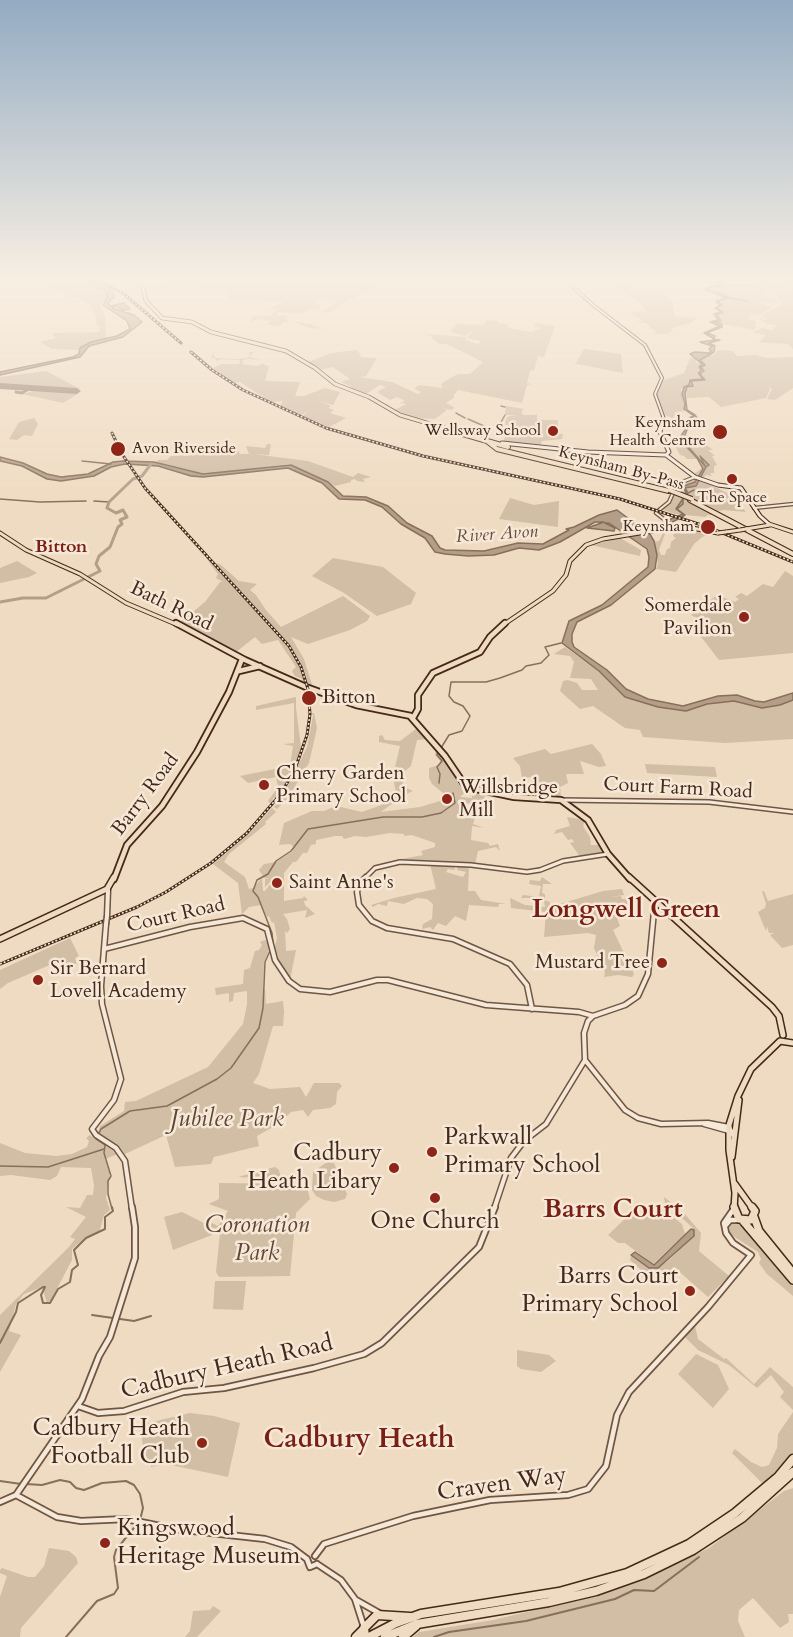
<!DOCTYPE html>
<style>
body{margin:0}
canvas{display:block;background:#efdbc1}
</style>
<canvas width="793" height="1637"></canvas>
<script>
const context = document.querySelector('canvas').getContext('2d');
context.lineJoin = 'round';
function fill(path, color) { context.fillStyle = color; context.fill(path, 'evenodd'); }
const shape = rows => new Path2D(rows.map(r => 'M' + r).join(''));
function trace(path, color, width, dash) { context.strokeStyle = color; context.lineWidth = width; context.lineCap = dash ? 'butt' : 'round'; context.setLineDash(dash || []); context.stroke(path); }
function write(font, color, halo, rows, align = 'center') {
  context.font = font + ' Cardo,serif'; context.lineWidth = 5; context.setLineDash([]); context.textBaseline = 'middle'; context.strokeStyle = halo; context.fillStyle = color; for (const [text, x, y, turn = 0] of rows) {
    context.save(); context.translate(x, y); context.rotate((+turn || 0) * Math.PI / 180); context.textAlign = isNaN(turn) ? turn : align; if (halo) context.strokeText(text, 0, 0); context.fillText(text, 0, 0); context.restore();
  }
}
fill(shape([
 [30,278,81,278,102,287,108,296,102,304,99,305,105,316,106,339,92,341,79,350,52,349,40,342,56,338,52,333,99,332,100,327,97,325,95,314,90,305,77,297,63,295,63,292],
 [164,278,382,278,375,288,345,302,333,311,320,313,340,300,321,298,313,304,321,305,318,310,310,309,303,314,279,312,276,315,288,316,286,319,288,321,310,324,322,329,310,328,294,322,283,322,280,326,267,325,272,319,267,321,259,319,249,322,253,316,270,316,278,309,269,309,284,302,266,300,233,300,229,298,227,288,144,287,166,284],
 [567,278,617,280,627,283,635,291,658,290,672,300,675,316,698,318,688,324,671,328,673,330,667,334,651,334,657,333,645,323,636,323,643,321,630,313,608,315,647,311,635,299,614,285,581,282,572,284,568,281,573,280],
 [712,278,793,278,793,287,785,288,793,289,793,349,788,344,759,342,766,335,752,332,762,328,772,330,775,328,776,325,768,324,759,319,768,320,762,315,782,304,773,290,765,289,764,297,778,299,779,303,753,302,772,307,761,314,750,315,749,320,756,321,755,330,712,322,721,321,713,315,720,312,715,309,718,305,714,302,724,298,704,291,704,289,710,286,721,285],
 [486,320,499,321,498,323,509,325,508,328,531,332,541,328,534,327,535,323,555,326,544,357,526,353,538,356,534,370,529,371,530,371,527,383,532,384,527,385,522,403,458,390,453,396,455,397,446,403,455,408,451,410,442,408,447,410,435,419,413,418,394,410,407,404,400,403,405,401,397,397,390,400,377,392,386,387,380,385,366,394,349,388,352,387,341,382,350,379,333,367,320,370,308,362,331,353,357,350,361,355,360,357,377,358,366,376,359,377,392,382,418,394,421,392,414,389,419,385,443,388,441,384,445,381,458,374,470,374,483,362,447,344,439,344,432,338,433,336,423,334,465,337,467,339,465,340,478,344,481,341,467,338,475,329,465,336,450,332,457,324,483,325],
 [584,349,621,354,623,373,572,363,576,363],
 [718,350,733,351,737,356,755,355,767,358,793,357,793,388,775,400,767,399,772,389,767,386,770,389,766,398,721,407,709,397,687,398,686,390,693,386,691,381,706,379,700,374,704,372,701,368,705,365,700,360,709,355,714,355],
 [214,351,213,356,216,358,237,359,248,358,250,354,249,352,238,352,262,352,254,352,249,357,261,360,247,359,243,360,242,364,257,366,265,363,264,365,269,366,265,381,300,382,295,396,304,396,325,388,340,392,333,405,320,401,331,406,328,408,334,410,330,413,346,418,329,427,302,417,308,411,300,416,280,406,283,401,271,402,240,382,233,383,213,368,221,364,239,364,240,360,221,359,216,361,215,358,211,358],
 [690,358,697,359,695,362,702,364,698,367,700,372,696,373,702,379,690,380,689,385,681,389,685,411,675,412,674,419,665,415,656,393,664,380,684,373],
 [46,371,80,389,0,384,0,377],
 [38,390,68,392,78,394,63,403,22,394],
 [506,406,524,409,521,412,523,415,537,415,537,420,558,420,558,430,547,430,547,433,563,434,562,439,542,441,540,446,503,442,510,426,505,425,506,419,509,416,518,415,505,415],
 [34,418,38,424,32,436,24,435,17,440,9,439,19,422],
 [680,436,682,441,695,442,699,440,713,450,708,450,715,456,712,456,717,465,714,466,714,473,710,473,712,476,706,475,701,480,731,495,746,512,723,510,719,511,693,499,690,500,713,515,707,515,706,517,675,514,661,509,670,503,679,483,698,477,694,474,702,468,697,459,687,459,684,456,680,455,672,440,680,440],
 [228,444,235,444,240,454,249,454,246,446,265,448,267,444,271,444,269,455,253,454,308,461,353,477,358,473,371,477,363,479,365,482,357,481,355,479,351,480,351,482,335,486,290,464,205,474,157,462,158,460,167,460,171,456,225,454],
 [510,498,534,505,559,501,558,527,499,519],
 [684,527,695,531,702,530,700,532,703,534,709,532,712,534,702,537,694,544,676,572,656,569,658,564,654,542,659,541,664,531,666,531,659,550,661,555,665,555,667,549,670,548,671,542,676,538,673,536,675,531,668,530],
 [620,538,641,550,640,556,591,545],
 [206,558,208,558,284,641,299,666,306,686,303,685,302,679,295,676,292,671,296,667,278,640,262,644,255,637,236,652,179,623,205,602,220,582,223,582,216,578,218,574],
 [333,558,383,567,416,593,411,604,377,616,344,593,312,576],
 [17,561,37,573,29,577,0,583,0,568],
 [216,563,220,564,239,581,257,584,250,590,256,595,266,610,281,627,343,596,370,616,367,621,350,630,308,644,291,637,304,659,313,688,310,687,300,661,291,646],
 [785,571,793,576,793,653,719,660,695,629,706,623,691,615,717,595,735,602,739,599,735,597,741,593,747,596,763,584,773,587],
 [565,647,599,671,625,697,658,707,686,711,707,704,734,701,762,708,793,700,793,739,725,743,643,737,640,730,625,728,593,706,580,709,560,691,563,681,568,680,577,683,582,690,598,690,591,679,570,678,574,662,570,656,554,654],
 [296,697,296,708,301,747,299,757,281,792,276,798,273,798,272,805,268,801,278,787,276,777,248,783,240,776,290,766,293,746,283,744,294,743,294,703,256,710,256,706],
 [312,713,314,713,317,728,309,763,291,793,286,797,287,799,277,809,274,807,290,782,307,747,313,716],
 [416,729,420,729,428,739,417,740,411,766,405,771,402,781,404,787,413,791,402,796,381,812,420,807,440,801,443,793,432,784,429,778,429,768,439,765,441,762,435,755,436,750,447,761,458,783,469,789,460,797,472,798,473,790,486,793,481,805,468,803,464,811,476,814,473,824,484,828,472,826,471,840,488,843,490,846,498,844,500,851,496,847,478,851,475,864,457,864,402,859,423,855,421,851,435,847,435,843,412,835,404,836,404,834,390,833,366,837,355,836,344,839,342,836,335,836,316,840,316,844,311,845,307,853,303,853,296,862,293,862,284,873,284,901,303,898,304,896,308,900,304,901,305,905,315,914,305,918,307,910,283,914,287,919,290,929,287,933,285,931,286,951,296,950,290,980,276,960,274,952,277,938,274,922,272,923,269,916,267,917,261,905,249,907,242,914,238,883,213,864,249,834,272,808,276,812,265,822,266,824,229,854,224,862,245,877,249,889,253,888,262,878,263,891,265,891,277,875,265,887,265,879,270,879,264,878,259,870,264,864,276,862,293,851,293,846,290,844,279,845,284,823,312,811,324,811,336,806,362,812,387,803,396,793,393,776,400,746,379,742,379,736,382,735,385,740,400,741],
 [592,744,601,754,606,766,599,767,580,761,584,774,566,774,568,783,560,787,561,798,530,796,532,777,522,778,520,766,513,758,545,749,551,754],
 [645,764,715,767,717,777,647,773],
 [567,817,585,820,583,826,590,837,591,845,601,845,603,850,601,854,582,859,570,843,574,842,572,839,568,840,562,832,554,834,556,830,570,826],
 [430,864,454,865,455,870,448,869,446,872,463,877,466,872,457,870,458,866,469,866,468,891,475,891,481,900,506,904,499,904,498,907,469,905,466,921,455,916,446,926,438,923,433,930,430,927,422,929,423,924,432,919,433,904,427,899,417,898,404,904,388,901,387,906,378,904,373,907,371,905,394,898,436,889],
 [542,877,552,884,543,884,542,893,545,894,545,900,550,902,550,907,603,891,622,889,624,895,609,897,621,896,622,899,627,899,629,904,613,907,620,926,613,930,634,974,632,977,618,975,604,977,605,972,594,948,596,935,588,933,544,937,546,912,511,908,510,898,525,905,545,907,544,901,540,898,521,898,523,895,539,897,541,886,529,884,530,880,540,881],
 [762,891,764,891,768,901,793,894,793,945,782,948,770,935,774,933,769,933,767,926,766,931,758,912,765,908,766,904],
 [70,938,79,956,75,958,77,963,64,968,59,961,8,983,0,989,0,970],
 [265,940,271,945,264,962,263,989,265,990,266,1004,283,1001,284,1012,283,1026,273,1026,259,1074,253,1083,270,1089,300,1087,306,1097,314,1083,339,1083,342,1086,337,1092,336,1104,330,1108,313,1110,308,1117,303,1110,291,1112,278,1124,257,1136,259,1146,214,1157,211,1164,175,1167,166,1135,125,1154,118,1145,98,1133,100,1126,124,1111,125,1102,136,1101,208,1067,243,1024,247,1004,247,991,234,993,233,1001,229,1002,229,993,216,995,215,988,243,984,244,970,250,968,255,951,259,950,262,945,260,942],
 [90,1135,118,1154,105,1159,110,1172,106,1198,110,1210,104,1215,99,1233,86,1237,72,1249,72,1260,51,1300,47,1303,42,1287,24,1294,16,1304,9,1331,21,1335,0,1372,0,1315,69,1247,75,1239,70,1237,86,1217,66,1207,80,1208,87,1195,93,1195,94,1185,91,1168,61,1167,57,1176,50,1180,11,1175,0,1176,0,1143,25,1153,56,1156,72,1154,87,1147,89,1141,86,1138],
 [327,1162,334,1163,347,1194,345,1199,334,1202,324,1200,316,1196,312,1190,313,1172],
 [275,1167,279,1170,281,1179,238,1177],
 [219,1183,306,1184,310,1199,296,1213,290,1276,219,1277,216,1272,220,1233,213,1234,213,1227,212,1235,173,1250,164,1217,182,1212,210,1226,212,1223,218,1226,228,1211,209,1204,219,1199],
 [664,1197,684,1213,701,1233,699,1251,729,1276,708,1297,674,1267,658,1285,630,1260,631,1255,654,1270,669,1260,694,1236,693,1228,665,1203],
 [655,1203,682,1224,685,1234,653,1264,625,1243,618,1243,608,1235,632,1212,642,1217],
 [735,1222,745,1227,793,1282,779,1271,793,1286,793,1296,767,1274,759,1263,761,1259,758,1252,730,1234,729,1225],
 [215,1281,246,1281,243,1310,213,1309],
 [695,1326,698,1339,724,1359,726,1358,754,1384,770,1367,793,1387,793,1410,780,1397,784,1392,771,1375,757,1388,729,1365,698,1350,686,1338,686,1335],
 [517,1350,549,1355,556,1361,541,1372,521,1369,517,1366],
 [696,1354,718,1365,729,1389,713,1408,678,1374],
 [793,1412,793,1453,763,1484,732,1453,735,1449,751,1462,762,1467,769,1465,777,1448,778,1434],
 [190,1413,214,1416,240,1423,228,1477,166,1464,151,1467,151,1460,145,1461,140,1425],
 [793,1488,793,1614,788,1614,789,1622,780,1628,753,1598,739,1610,738,1621,745,1637,412,1637,419,1632,493,1620,599,1595,645,1579,709,1548,784,1491],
 [49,1548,69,1551,76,1557,78,1563,21,1628,20,1637,0,1637,0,1597,7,1576,0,1573,0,1570,2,1568,28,1577,35,1577,44,1566],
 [213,1606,221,1611,197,1637,185,1637,190,1631,193,1611,210,1610]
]), '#d2bda5');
const water = shape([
 [81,278,88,278,107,286,113,293,114,297,108,303,110,306,124,303,130,309,123,310,116,306,112,308,134,315,142,322,123,337,89,346,80,357,0,375,0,372,73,357,79,354,80,348,91,342,117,336,130,329,127,321,103,305,108,296,104,289,81,278],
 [721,278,721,280,717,281,723,284,724,286,720,287,713,286,707,290,722,294,729,298,718,301,722,305,717,308,723,312,717,315,721,321,712,322,722,324,722,327,707,333,715,336,713,339,720,340,709,343,715,346,714,352,700,360,705,365,701,367,704,371,700,374,705,380,691,381,693,386,687,387,685,393,687,410,695,415,699,421,697,424,692,424,688,427,685,435,685,443,705,466,700,456,709,465,706,467,696,486,685,488,688,493,694,490,688,493,683,499,683,504,677,509,685,515,669,524,648,531,654,541,657,555,655,569,611,605,577,622,572,634,572,642,574,647,607,670,626,689,648,699,683,706,718,696,737,695,755,701,764,702,793,693,793,700,780,705,762,708,734,701,707,704,686,711,658,707,625,697,599,671,562,643,569,621,602,605,648,567,649,557,647,549,609,523,605,523,615,528,614,531,587,528,604,522,595,522,560,542,539,550,519,548,494,555,468,556,445,554,435,552,425,538,401,524,382,507,365,500,339,499,322,483,288,468,203,477,191,476,158,466,125,464,111,467,94,476,61,481,47,479,22,466,0,461,0,457,23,463,47,474,61,477,88,474,113,462,123,461,154,462,203,474,291,465,328,482,343,496,366,497,388,506,407,523,432,536,440,548,445,550,484,551,518,543,543,544,569,530,566,529,574,527,599,515,617,510,644,530,683,514,676,509,686,494,684,486,695,482,703,469,697,458,682,442,681,436,691,421,689,418,694,416,684,409,685,404,682,394,684,387,689,385,690,380,703,379,698,373,701,371,699,367,702,364,690,354,695,352,709,353,711,351,709,349,712,346,700,342,716,340,704,333,720,326,710,322,718,320,714,314,721,312,715,308,720,306,716,301,726,298,705,289,712,286,722,286,716,281,721,278],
 [691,1229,694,1230,694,1236,658,1268,649,1268,631,1255,635,1252,654,1265,691,1229]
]);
fill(water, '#b59e88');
trace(water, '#886f5c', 1.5);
trace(shape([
 [257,280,259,278],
 [723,286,764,284],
 [728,298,748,301],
 [501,406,505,407],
 [456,413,465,418],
 [468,419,484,426],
 [500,424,505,415],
 [82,461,111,464],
 [0,499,40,502,86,501],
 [94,501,109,502],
 [441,748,449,735,462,731,470,716,463,706,454,702,449,696,451,682,486,682,500,678,522,670,526,666,541,663,549,655,545,647,561,643],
 [438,751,437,755,442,761,437,767,440,774,439,783],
 [0,1166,48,1167,104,1149],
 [112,1209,108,1194,108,1181,111,1176,104,1153,105,1145,96,1139,101,1129,130,1111,167,1106,217,1079,231,1068,259,1028,263,1008,265,962,273,944,272,933,258,897,253,891,257,880,268,874,276,861,291,851,308,829,383,817,422,817,441,813,455,803,453,793]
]), '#886f5c', 1.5);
trace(shape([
 [92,1315,134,1321,151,1316],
 [0,1343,16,1312,18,1303,43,1287,45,1287,41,1295,43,1303,50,1303,58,1289,70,1282,72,1270,78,1265,74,1250,86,1238,105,1229,105,1217,113,1211,112,1207],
 [0,1481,21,1484],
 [26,1484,42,1485,60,1480,70,1482,76,1488,84,1490,102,1483,126,1481,134,1485,140,1494,143,1508,140,1520],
 [66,1637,97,1601,114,1594,118,1588,114,1557,116,1550,137,1524],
 [434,1637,449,1632,526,1621,615,1599,634,1590,654,1591,699,1557]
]), '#886f5c', 2);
trace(shape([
 [0,602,23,598,46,598,100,571,96,564,99,556,110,547,118,527,122,524,120,520,127,517,123,510,116,513,107,508,109,502,133,479,142,476,151,464]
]), '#b59e88', 3);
trace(shape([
 [64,390,77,391],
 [16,392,22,393,30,388]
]), '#9a826e', 3);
fill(shape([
 [0,383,77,388,81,391,77,394,0,389,0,383]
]), '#9a826e');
const tertiaryFar3 = shape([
 [754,508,793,504],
 [659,510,669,502,677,484,695,477],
 [658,511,656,513,674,527]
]);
const tertiaryFar2 = shape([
 [561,800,709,802,793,812],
 [364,879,375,868,400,862,471,865,527,872,540,870,563,861,608,854]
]);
const tertiaryFar1 = shape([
 [366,877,359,884,357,892,359,905,372,921,387,928,453,939,510,964,527,985,532,1009],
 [107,916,108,890],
 [106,924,101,986,102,1004,121,1079,114,1100,92,1129,96,1135,116,1148,125,1161,132,1209],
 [104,949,190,927,243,918,267,929,275,960,289,981,300,989,330,992,377,980,388,980,486,1005,579,1012,593,1016],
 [585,1060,625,1110,638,1118,661,1124,708,1123,729,1127,733,1135],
 [704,1124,729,1131],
 [494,1209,511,1158,524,1141,546,1124,585,1060,584,1033,588,1021,593,1016,625,1005,638,996,648,974,655,901]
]);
const tertiary = shape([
 [725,1226,730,1220,739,1220],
 [78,1406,98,1413,124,1411,183,1392,224,1388,314,1368,364,1354,382,1343,479,1247,495,1207],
 [16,1495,82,1399,99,1356,110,1337,135,1258,135,1227,132,1207],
 [16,1495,57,1517,81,1521,126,1519,175,1529,265,1539,291,1547,307,1559],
 [0,1502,16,1495],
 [315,1556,324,1544,413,1516,490,1500,568,1495,588,1489,606,1466,617,1415,629,1392,708,1307,751,1255,733,1243,726,1233,724,1223,733,1210],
 [307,1559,310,1567,317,1564],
 [317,1564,341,1580,355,1599,364,1627],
 [356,1600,379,1613]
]);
const secondaryFar1 = shape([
 [563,278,593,305,645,345,662,378,655,394,664,419,661,429]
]);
const secondary = shape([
 [661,428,660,432,669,452,666,455],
 [502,443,588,452,666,455,695,477,718,485,741,488,760,516,769,524]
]);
const primaryFar3 = shape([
 [769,524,793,532],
 [746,529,770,525],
 [726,532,740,530],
 [0,533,26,550,80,574,126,603,178,625],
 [503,625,553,591,566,575,570,561,586,545,603,539,682,526,718,533]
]);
const primaryFar2 = shape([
 [176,623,245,660,306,687,356,705,411,716],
 [239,671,260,666],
 [410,716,445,756,464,784,476,789,514,797,561,800,588,820,608,854,630,879],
 [413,718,418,709,418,695,433,673,480,652,490,637,505,623],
 [114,879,127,845,162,806,197,752,229,692,242,659]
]);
const primaryFar1 = shape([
 [629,877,772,1007,779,1016,783,1035],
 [0,939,107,889,114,877],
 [732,1157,739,1100],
 [735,1184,753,1209],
 [734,1209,735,1193,729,1150,729,1125,738,1096,751,1069,780,1041,793,1043]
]);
const primary = shape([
 [734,1207,739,1219,751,1220,755,1211,752,1207],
 [754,1217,759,1231,793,1273],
 [743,1221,793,1280]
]);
const trunkFar2 = shape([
 [129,278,143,288,146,301,162,318,192,322,211,332,286,351,315,368,335,384,369,397,400,415,447,429]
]);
const trunkFar1 = shape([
 [442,428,508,447],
 [488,442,497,449,669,491],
 [690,500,793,554]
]);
const trunk = shape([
 [356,1637,364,1629],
 [365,1637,364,1628,377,1615,410,1617],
 [369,1637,396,1623,421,1614,559,1592,627,1573,689,1544,735,1513,778,1477,793,1459],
 [385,1637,417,1624,549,1602,596,1591,644,1574,693,1550,742,1518,793,1472],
 [403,1637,416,1626]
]);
trace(tertiaryFar3, '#705544', 4.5);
trace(tertiaryFar2, '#705544', 6);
trace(tertiaryFar1, '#705544', 7);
trace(tertiary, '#705544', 8);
trace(secondaryFar1, '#45281a', 4);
trace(secondary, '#45281a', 5);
trace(primaryFar3, '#45281a', 5);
trace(primaryFar2, '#45281a', 8);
trace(primaryFar1, '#45281a', 8);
trace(primary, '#45281a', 10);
trace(trunkFar2, '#45281a', 4.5);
trace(trunkFar1, '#45281a', 6);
trace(trunk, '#45281a', 11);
trace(tertiaryFar3, '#f5e8d7', 2);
trace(tertiaryFar2, '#f5e8d7', 3);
trace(tertiaryFar1, '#f5e8d7', 4);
trace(tertiary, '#f5e8d7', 4.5);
trace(secondaryFar1, '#f5e8d7', 2);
trace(secondary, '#f5e8d7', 3);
trace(primaryFar3, '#efdbc1', 3);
trace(primaryFar2, '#efdbc1', 4.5);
trace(primaryFar1, '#efdbc1', 5);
trace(primary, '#efdbc1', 7);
trace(trunkFar2, '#efdbc1', 3);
trace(trunkFar1, '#efdbc1', 4);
trace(trunk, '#efdbc1', 8);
const rail = shape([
 [95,278,124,294,181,343],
 [191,352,212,370,243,390,326,428,423,456,620,499,708,527,793,562],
 [0,964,137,907,166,892,211,863,247,833,279,796,294,772,307,735,310,714,308,689,301,667,289,646,145,488,122,454,112,433]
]);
trace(rail, '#45281a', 3);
trace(rail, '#f5e8d7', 1.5, [2]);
const tertiaryBridge = shape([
 [106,924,107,916]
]);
const primaryBridge = shape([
 [740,530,746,529],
 [718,533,726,532]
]);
const trunkBridge = shape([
 [669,490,692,499]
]);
trace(tertiaryBridge, '#705544', 7, []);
trace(primaryBridge, '#45281a', 5, []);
trace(trunkBridge, '#45281a', 6, []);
trace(tertiaryBridge, '#f5e8d7', 4);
trace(primaryBridge, '#efdbc1', 3);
trace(trunkBridge, '#efdbc1', 4);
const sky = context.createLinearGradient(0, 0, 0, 507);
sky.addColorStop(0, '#93abc2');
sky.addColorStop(0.55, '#f8efe3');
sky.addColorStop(1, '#f8efe300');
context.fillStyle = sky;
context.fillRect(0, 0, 793, 507);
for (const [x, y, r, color] of [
 [553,431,6,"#8f2418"],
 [720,432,8,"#8f2418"],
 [118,449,8,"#8f2418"],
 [732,479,6,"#8f2418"],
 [708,527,8,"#8f2418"],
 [744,617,6,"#8f2418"],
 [309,698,8,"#8f2418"],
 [264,785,6,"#8f2418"],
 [447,799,6,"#8f2418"],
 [277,883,6,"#8f2418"],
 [662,963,6,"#8f2418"],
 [38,980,6,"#8f2418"],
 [432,1152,6,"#8f2418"],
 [394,1168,6,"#8f2418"],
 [435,1198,6,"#8f2418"],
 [690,1291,6,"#8f2418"],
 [202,1443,6,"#8f2418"],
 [105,1543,6,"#8f2418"]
]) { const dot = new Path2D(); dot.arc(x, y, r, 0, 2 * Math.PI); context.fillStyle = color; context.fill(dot); trace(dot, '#f5e8d7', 2); }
write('16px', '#45281a', '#f5e8d7', [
 ["Keynsham",706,423],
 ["Health Centre",706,441],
 ["Wellsway School",541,431],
 ["Avon Riverside",132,449,"left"],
 ["The Space",732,498,"center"],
 ["Keynsham",694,527]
], 'right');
write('16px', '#45281a', '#f5e8d7', [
 ["Keynsham By-Pass",621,469,15]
]);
write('italic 18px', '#674b3b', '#f5e8d7', [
 ["River Avon",497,535,-4]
]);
write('bold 18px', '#7a1f14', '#f5e8d7', [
 ["Bitton",61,548]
]);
write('20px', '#45281a', '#f5e8d7', [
 ["Somerdale",732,606,"right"],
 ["Pavilion",732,629,"right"],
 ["Bitton",322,698],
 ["Cherry Garden",276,774],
 ["Primary School",276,797],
 ["Willsbridge",459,788],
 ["Mill",459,811],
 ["Saint Anne's",289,883],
 ["Mustard Tree",650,963,"right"],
 ["Sir Bernard",50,969],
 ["Lovell Academy",50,992]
], 'left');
write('20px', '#45281a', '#f5e8d7', [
 ["Bath Road",171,607,26],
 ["Court Farm Road",678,789,3],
 ["Barry Road",146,795,-53],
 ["Court Road",176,916,-13]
]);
write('italic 24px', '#614636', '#f5e8d7', [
 ["Jubilee Park",227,1120],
 ["Coronation",257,1226],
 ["Park",257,1254]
]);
write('24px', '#45281a', '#f5e8d7', [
 ["Parkwall",444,1138,"left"],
 ["Primary School",444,1166,"left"],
 ["Cadbury",382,1154],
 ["Heath Libary",382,1182],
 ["One Church",435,1222,"center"],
 ["Barrs Court",678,1277],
 ["Primary School",678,1305],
 ["Cadbury Heath",190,1429],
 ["Football Club",190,1457],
 ["Kingswood",117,1529,"left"],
 ["Heritage Museum",117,1557,"left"]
], 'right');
write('24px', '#45281a', '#f5e8d7', [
 ["Cadbury Heath Road",227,1368,-13],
 ["Craven Way",502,1485,-8]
]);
write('bold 26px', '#7a1f14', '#f5e8d7', [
 ["Longwell Green",626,911]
]);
write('bold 26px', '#7a1f14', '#f5e8d7', [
 ["Barrs Court",613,1211]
]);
write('bold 27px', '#7a1f14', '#f5e8d7', [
 ["Cadbury Heath",359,1441]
]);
</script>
